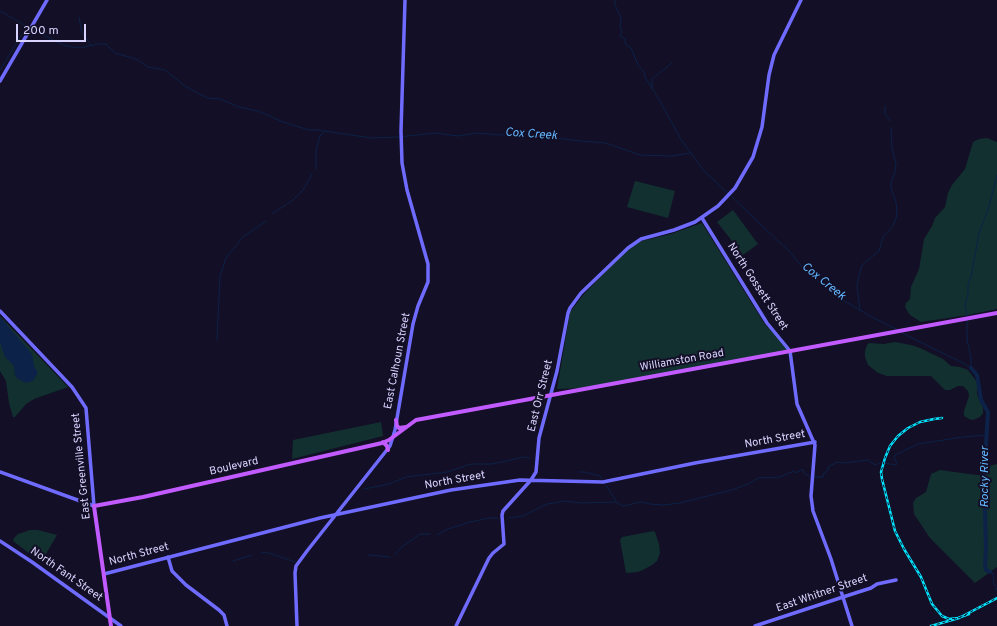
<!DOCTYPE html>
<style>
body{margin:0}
#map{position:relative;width:997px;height:626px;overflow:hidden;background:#130f26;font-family:Overpass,sans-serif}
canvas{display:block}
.scale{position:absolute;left:16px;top:24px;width:70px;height:18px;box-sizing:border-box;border:2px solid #d9d4ff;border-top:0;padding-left:5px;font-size:12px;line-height:14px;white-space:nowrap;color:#d9d4ff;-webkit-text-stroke:3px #130f26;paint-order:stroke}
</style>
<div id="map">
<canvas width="997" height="626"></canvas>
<div class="scale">200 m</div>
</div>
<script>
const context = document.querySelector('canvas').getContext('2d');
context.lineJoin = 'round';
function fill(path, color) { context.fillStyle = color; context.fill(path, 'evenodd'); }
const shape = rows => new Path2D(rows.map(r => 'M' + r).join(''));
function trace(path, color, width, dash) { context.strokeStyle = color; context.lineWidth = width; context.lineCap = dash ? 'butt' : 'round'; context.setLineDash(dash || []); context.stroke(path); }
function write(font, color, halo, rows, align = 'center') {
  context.font = font + ' Overpass,sans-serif'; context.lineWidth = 4; context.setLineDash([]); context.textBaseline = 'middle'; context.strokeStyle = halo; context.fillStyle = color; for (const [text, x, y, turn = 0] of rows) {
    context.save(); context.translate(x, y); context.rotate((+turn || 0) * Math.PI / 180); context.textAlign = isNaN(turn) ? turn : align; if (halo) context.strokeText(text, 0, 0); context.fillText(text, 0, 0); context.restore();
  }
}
fill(shape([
 [987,138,997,142,997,309,968,315,921,322,910,315,905,307,906,303,910,299,911,287,919,269,924,239,932,226,935,218,945,207,948,193,952,185,965,169,973,142,979,139],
 [635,181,675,191,668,218,627,207],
 [733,210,758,244,743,255,717,222],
 [702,223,764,323,790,351,585,388,557,389,570,312,584,294,622,255,638,242,671,234],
 [0,316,68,387,34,399,26,404,15,417,13,417,9,403,6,381,0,371],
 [895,342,911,345,920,348,943,359,951,366,960,367,968,370,977,382,977,394,983,408,983,413,980,417,973,420,969,419,964,416,964,411,969,396,968,391,963,386,958,386,950,390,945,390,931,376,887,376,878,373,868,365,865,357,865,351,867,345,869,343,884,344],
 [381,422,383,436,292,459,293,440],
 [997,464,997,567,975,583,930,538,914,514,913,503,916,498,926,492,931,474,940,470,977,475,981,475,989,466],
 [30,530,38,530,57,535,43,559,38,560,13,541,14,538,18,534],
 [653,531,655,532,659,544,660,553,657,561,652,565,643,570,638,572,626,573,620,540,622,537]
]), '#12302f');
fill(shape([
 [0,317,32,354,34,366,38,373,33,381,26,383,18,379,15,376,14,366,5,357,0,342]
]), '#0c2248');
trace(shape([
 [615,0,615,5,621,18,620,28,622,31,620,36,625,39,625,42,626,45,631,48,638,65,644,72,645,77,661,103,682,141,704,171,729,194],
 [0,11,28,27],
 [79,17,82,33,91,45],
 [35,31,63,45,72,47,80,48,98,44,106,44,115,53,136,59,148,67,165,70,185,86,197,93,208,98,220,99,239,107,258,111,283,122,309,130,317,130,372,138,398,137,435,133,458,136,477,133,501,135,538,134,548,137,581,141,606,143,640,155,672,156,691,153],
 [0,70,27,26],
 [652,88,652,79,672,63],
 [885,106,885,114,890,121],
 [316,169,316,150,320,136,324,132],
 [731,196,779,242,788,250,804,269,834,295,872,317,898,330],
 [272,214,293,200,303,190,312,174],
 [860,310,857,285,861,268,863,264,879,251,883,237,893,226,897,215,896,202,891,188,891,183,895,172,896,164,892,148,891,128],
 [967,316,965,305,968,294,968,285,971,277,979,233,988,210,997,175],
 [967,319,967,340,971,358,971,368],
 [900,332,963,363,971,368],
 [217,340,220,276,226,258,243,237,266,221],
 [884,463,896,465,897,463,894,458,895,455,918,444,963,437,987,435],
 [579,472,585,472,600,476,602,479],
 [815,477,823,477,824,473,828,470,828,467,837,462,844,463,868,460,875,465,880,463],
 [606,485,616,501],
 [364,489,389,484,406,477,447,472,471,464,492,464,524,457,530,458],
 [509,518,523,516,547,504,565,501,581,503,616,502,623,506,641,502,650,504,663,505,680,503,735,489,752,482,758,478,780,477,794,471,796,473,801,470,803,470,804,473,809,476],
 [437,535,448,529,470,522,489,518,498,518],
 [261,553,266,552,295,562],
 [368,555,390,557],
 [394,555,402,547,420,534,430,534],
 [233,561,252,555],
 [990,572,993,573,994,584,997,590]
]), '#0c2248', 1);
trace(shape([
 [971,368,977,375,981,400,988,412,984,477,987,495,985,511,986,548,985,564,986,570,990,572]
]), '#0c2248', 4);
trace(shape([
 [0,81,47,0],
 [702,218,767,323,790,351,797,404,815,445,811,496,813,511,831,559,852,626],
 [0,311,72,387,86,408,94,506,0,472],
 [0,541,32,562,121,626],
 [168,557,172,571,186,585,219,610,224,615,227,626],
 [104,574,320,518,451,490,520,480,603,482,695,463,815,442],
 [297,626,295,573,296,566,307,551,390,446,395,430,413,324,418,306,428,282,428,264,407,190,402,163,401,131,405,0],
 [456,626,489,558,493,553,504,544,502,515,503,511,531,480,536,472,539,438,557,371,568,313,570,308,581,293,628,248,641,239,674,230,695,222,718,206,735,188,753,157,762,127,769,75,774,55,801,0],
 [755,626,843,597,871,588,877,584,896,580]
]), '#6f6bff', 3.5);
trace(shape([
 [396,420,397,426,399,428,406,427],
 [383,442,387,446,388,450],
 [111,626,94,506,143,497,382,443,389,440,416,420,997,313]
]), '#c25bff', 4);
const rail = shape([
 [942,418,934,419,920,422,908,428,898,436,890,446,885,458,881,472,882,479,895,531,904,549,921,577,932,604,942,616,949,619,958,618,969,614],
 [931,626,959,618,997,598]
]);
trace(rail, '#00e5ff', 2.5);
trace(rail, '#130f26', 1, [3]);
write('11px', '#d9d4ff', '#130f26', [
 ["North Gossett Street",757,287,57],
 ["East Calhoun Street",398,361,-79],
 ["Williamston Road",682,361,-10],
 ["East Orr Street",541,396,-76],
 ["North Street",775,440,-10],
 ["East Greenville Street",82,466,-96],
 ["Boulevard",234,467,-13],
 ["North Street",455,481,-10],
 ["North Street",139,555,-15],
 ["North Fant Street",66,575,35],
 ["East Whitner Street",822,594,-19]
]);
write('italic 12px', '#62b6ff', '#130f26', [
 ["Cox Creek",531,135,4],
 ["Cox Creek",823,282,39],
 ["Rocky River",986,477,-90]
]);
</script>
